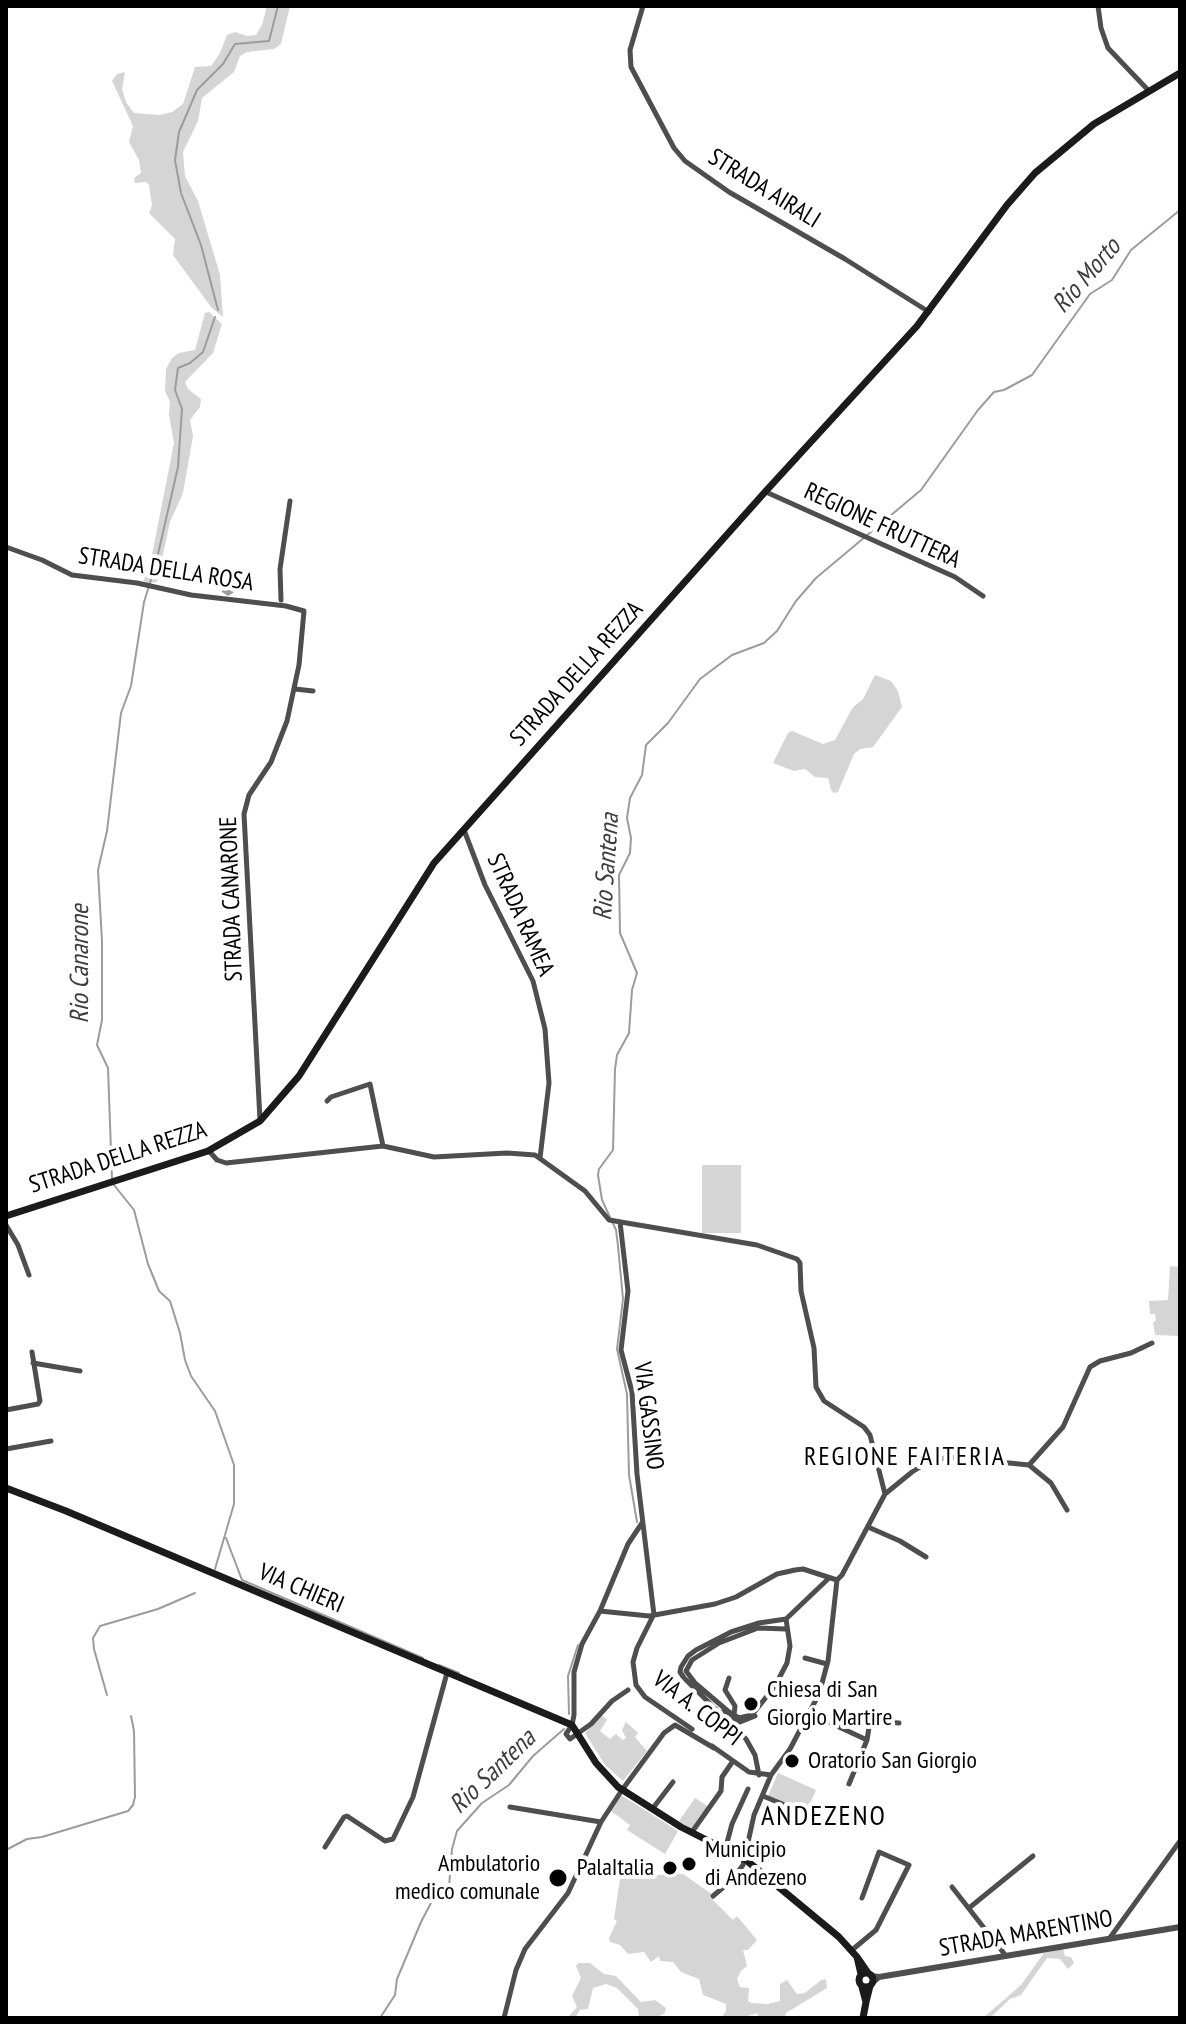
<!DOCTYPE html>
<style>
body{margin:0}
#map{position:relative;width:1186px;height:2024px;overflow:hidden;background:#fff;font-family:"PT Sans Narrow",sans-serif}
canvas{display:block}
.frame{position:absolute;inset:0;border:8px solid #000;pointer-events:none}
</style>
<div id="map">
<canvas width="1186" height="2024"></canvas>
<div class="frame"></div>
</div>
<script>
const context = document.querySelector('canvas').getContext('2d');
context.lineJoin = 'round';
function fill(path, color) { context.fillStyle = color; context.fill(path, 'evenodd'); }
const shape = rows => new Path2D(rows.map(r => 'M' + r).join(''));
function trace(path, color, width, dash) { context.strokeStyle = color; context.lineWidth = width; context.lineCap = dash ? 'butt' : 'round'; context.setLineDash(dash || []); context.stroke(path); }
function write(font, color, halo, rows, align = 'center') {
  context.font = font + ' "PT Sans Narrow",sans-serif'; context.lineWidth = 8; context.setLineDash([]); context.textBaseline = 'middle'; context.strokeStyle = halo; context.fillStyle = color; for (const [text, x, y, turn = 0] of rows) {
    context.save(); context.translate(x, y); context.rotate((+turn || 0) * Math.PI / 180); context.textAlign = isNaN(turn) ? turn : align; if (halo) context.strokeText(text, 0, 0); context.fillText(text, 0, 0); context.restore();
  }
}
fill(shape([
 [267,6,290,6,281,44,274,49,247,52,240,56,234,72,202,98,198,121,183,152,185,176,198,201,220,275,223,317,211,307,173,255,175,239,149,213,152,205,149,185,146,182,135,183,134,178,141,173,139,160,129,142,133,126,112,81,117,74,125,72,122,89,126,102,134,113,160,115,172,112,183,104,195,67,211,66,220,53,227,35,235,32,247,36,256,35,262,25],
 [209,312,222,324,213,353,185,382,188,389,201,399,200,407,190,420,193,436,183,493,170,522,157,582,147,583,143,581,149,570,174,443,169,415,170,402,165,391,166,369,172,358,179,353,195,350,205,313],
 [875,675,891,681,898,691,902,707,873,747,860,749,854,754,838,792,834,793,831,790,828,778,815,777,805,769,794,771,773,763,788,733,792,731,823,744,835,740,853,707,863,699],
 [702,1165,741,1165,741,1233,702,1233],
 [1170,1266,1180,1267,1180,1336,1155,1335,1153,1322,1156,1321,1155,1314,1150,1314,1149,1301,1168,1300],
 [601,1715,607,1720,600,1731,610,1739,616,1734,623,1740,626,1738,622,1730,626,1722,638,1733,635,1737,647,1751,623,1781,605,1765,585,1733],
 [778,1773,816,1790,806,1813,768,1796],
 [621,1795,678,1831,665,1854,627,1830,630,1825,611,1811],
 [695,1798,709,1807,693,1830,679,1821],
 [621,1872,655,1875,683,1874,716,1897,713,1900,733,1920,737,1916,757,1940,748,1950,743,1950,747,1966,741,1971,737,1979,740,1987,749,1988,748,2001,751,2003,768,2004,780,2001,780,1984,787,1980,797,1994,805,1993,821,1980,826,1979,827,1988,786,2013,785,2018,759,2018,757,2013,742,2018,721,2018,726,2011,726,2004,703,1995,699,1979,681,1972,673,1962,660,1961,659,1956,651,1962,644,1952,628,1954,620,1945,610,1942,609,1938,617,1921,614,1919],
 [1063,1949,1065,1956,1071,1957,1074,1963,1068,1969,1060,1959,1047,1958,1021,1995,1010,1999,990,2018,983,2018,1021,1985,1044,1953],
 [578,1963,590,1963,604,1974,616,1976,641,2002,655,2000,666,2008,665,2013,656,2018,639,2018,638,2009,617,1988,606,1984,593,1988,588,2009,580,2010,575,2018,567,2018,577,2007,572,1996,581,1978,576,1966]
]), '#d5d5d5');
fill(shape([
 [229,576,236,577,239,582,236,591,228,596,222,592,224,578]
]), '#9c9c9c');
trace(shape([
 [218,310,201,245,181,193,175,160,179,132,197,90,223,64,235,44,269,41,278,6],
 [112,1179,108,1068,97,1045,102,1020,102,941,98,870,107,831,121,713,131,686,144,602,155,567,178,467,182,409,175,390,178,368,190,363,203,352,215,317],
 [114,1185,134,1210,148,1264,159,1291,170,1301,180,1333,185,1360,191,1376,215,1411,234,1465,234,1504,215,1569],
 [637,1522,629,1475,627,1394,617,1349,623,1299,618,1246,616,1230,602,1200,598,1175,599,1169,613,1150,615,1069,617,1055,629,1033,632,990,637,973,620,933,619,875,630,853,631,838,627,818,630,798,642,775,646,745,668,723,700,679,732,655,764,643,777,631,796,601,816,578,921,490,978,410,994,392,1004,390,1032,375,1090,294,1112,280,1131,250,1180,210],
 [226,1538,242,1580,423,1658],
 [439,1665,459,1673],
 [107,1695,94,1649,93,1638,100,1626,158,1609,195,1593],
 [569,1714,568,1676,578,1645],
 [6,1850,27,1839,42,1837,128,1811,133,1805,135,1797,134,1731,131,1716],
 [380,2018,395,1995,397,1979,421,1922,432,1901,449,1887,452,1849,457,1831,482,1803,509,1785,533,1756,564,1729]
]), '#9c9c9c', 2);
trace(shape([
 [643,6,630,50,631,67,674,148,685,161,729,192,845,259,929,312],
 [1098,6,1101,28,1108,48,1149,91],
 [766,492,955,577,983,596],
 [6,547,42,560,72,575,137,583,191,595,286,606,304,611,299,665,287,721,271,762,249,795,244,814,260,1120],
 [281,600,280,569,290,501],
 [295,689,313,691],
 [464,830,485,885,533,981,545,1029,549,1083,540,1158],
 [327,1101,331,1097,370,1084,383,1146],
 [209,1151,217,1160,226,1163,383,1146,434,1157,507,1153,535,1155,585,1191,609,1220,757,1245,797,1259,800,1263,801,1291,814,1348,816,1387,824,1401,864,1427,870,1435,885,1494],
 [620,1222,628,1291,621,1350,632,1392,637,1474,654,1615],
 [6,1225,18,1245,29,1275],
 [33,1363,80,1371],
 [6,1410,38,1404,40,1401,32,1352],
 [6,1449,51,1441],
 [1029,1465,1051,1483,1067,1510],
 [868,1527,900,1541,926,1557],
 [837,1580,842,1575,885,1494,912,1472,928,1462,949,1457,1029,1465,1063,1427,1090,1367,1100,1361,1131,1353,1152,1343],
 [600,1611,649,1616,715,1604,736,1597,777,1574,795,1570,803,1569,837,1580],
 [653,1616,637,1648,633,1662,636,1685,645,1697,692,1729],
 [786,1619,790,1646,787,1663,775,1686,752,1715,739,1718,729,1712,695,1683,686,1671,692,1660,719,1643,758,1628,786,1629],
 [805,1658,827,1664],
 [729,1678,725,1690,735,1706,734,1715],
 [628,1690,612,1701,591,1724,570,1739,566,1734,572,1725,574,1715,574,1672,582,1644,600,1611,628,1544,642,1523],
 [721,1712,740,1722,755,1716],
 [809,1713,867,1740,870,1721,899,1723],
 [712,1746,749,1772,771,1775],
 [759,1775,755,1755,746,1739,684,1678,680,1672,681,1667,688,1656,696,1650,731,1632,759,1623,786,1619,828,1579],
 [849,1784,867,1740],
 [763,1796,828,1823],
 [510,1807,601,1822],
 [653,1808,673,1782],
 [692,1832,721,1791,722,1777,733,1761],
 [325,1847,344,1817,347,1816,385,1841,393,1839,413,1797,447,1673],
 [725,1850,732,1824,748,1789],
 [952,1887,1006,1956],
 [713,1896,732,1880,743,1865,754,1815,771,1775,790,1749,819,1694,828,1661,837,1580],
 [969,1908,1033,1856],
 [1109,1939,1180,1841],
 [852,1950,876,1930,909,1865,879,1852,862,1898],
 [504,2018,516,1970,525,1949,568,1893,601,1822,622,1790,664,1733,675,1725,714,1748]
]), '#4e4e4e', 5);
trace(shape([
 [871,1976,879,1977,873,1982],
 [879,1977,1180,1927]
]), '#4e4e4e', 6);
trace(shape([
 [6,1216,208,1151,260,1121,299,1076,434,863,765,492,917,326,1007,205,1035,173,1094,124,1180,73],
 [6,1488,66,1511,572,1725,596,1763,618,1787,681,1827,746,1860,839,1937,857,1957],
 '859 1980a7 7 0 1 1 14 0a7 7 0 1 1-14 0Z',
 [861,1974,857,1957,868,1973],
 [862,1987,866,2002,870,1986],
 [863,2018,866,2002]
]), '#1b1b1b', 7);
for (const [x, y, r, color] of [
 [751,1704,8,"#000"],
 [792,1761,8,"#000"],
 [689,1864,8,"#000"],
 [670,1868,8,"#000"],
 [558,1878,10,"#000"]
]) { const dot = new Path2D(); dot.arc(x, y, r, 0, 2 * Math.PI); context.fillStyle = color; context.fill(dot); trace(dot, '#fff', 3); }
write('24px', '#000', '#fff', [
 ["STRADA AIRALI",764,189,32],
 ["REGIONE FRUTTERA",882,526,25],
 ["STRADA DELLA ROSA",166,570,9],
 ["STRADA DELLA REZZA",577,674,-48],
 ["STRADA CANARONE",232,899,-92],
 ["STRADA RAMEA",520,915,66],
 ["STRADA DELLA REZZA",118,1158,-18],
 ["VIA GASSINO",648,1416,83],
 ["VIA CHIERI",301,1589,23],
 ["VIA A. COPPI",697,1709,38],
 ["STRADA MARENTINO",1026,1934,-10]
]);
write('24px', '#000', '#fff', [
 ["Chiesa di San",767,1690],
 ["Giorgio Martire",767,1718],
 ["Oratorio San Giorgio",808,1761],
 ["Municipio",705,1850],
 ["di Andezeno",705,1878],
 ["Ambulatorio",540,1864,"right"],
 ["medico comunale",540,1892,"right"],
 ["PalaItalia",654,1868,"right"]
], 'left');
write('italic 26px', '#3d3d3d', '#fff', [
 ["Rio Morto",1087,276,-49],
 ["Rio Santena",607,867,-86],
 ["Rio Canarone",81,964,-90],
 ["Rio Santena",493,1772,-44]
]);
context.letterSpacing = '2px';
write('26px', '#000', '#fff', [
 ["REGIONE FAITERIA",905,1458]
]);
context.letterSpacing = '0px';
context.letterSpacing = '2px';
write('28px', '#000', '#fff', [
 ["ANDEZENO",824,1817]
]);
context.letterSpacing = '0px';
</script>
